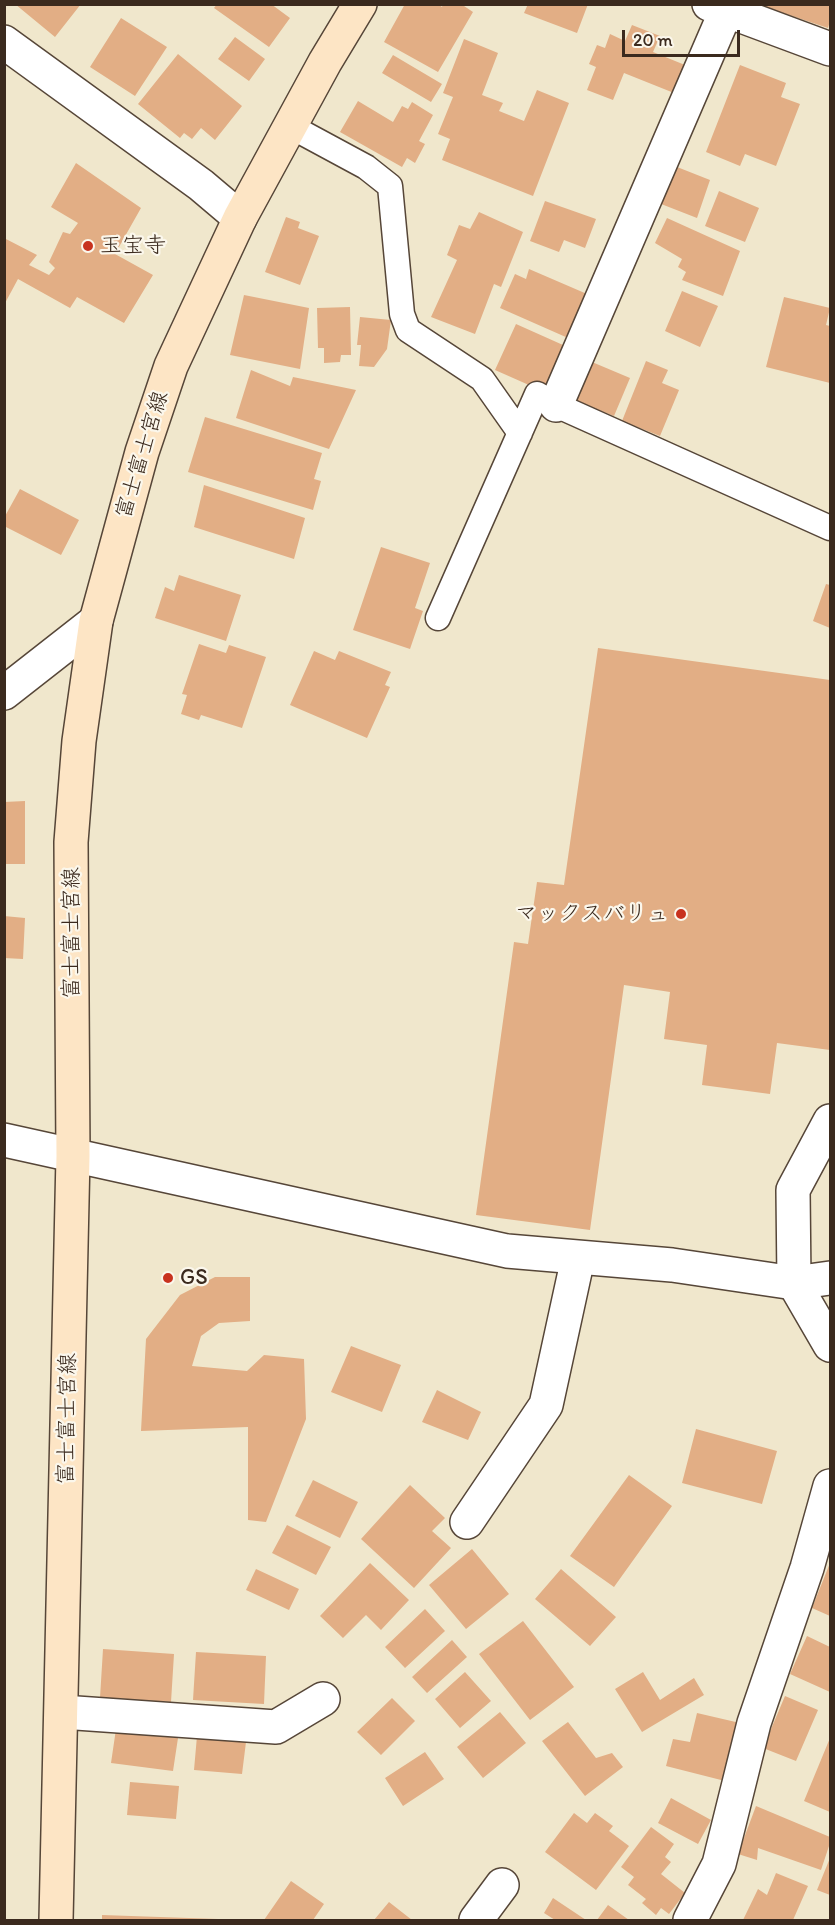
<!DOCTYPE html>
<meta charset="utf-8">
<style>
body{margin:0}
#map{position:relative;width:835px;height:1925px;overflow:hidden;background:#f0e7cc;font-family:Itim,sans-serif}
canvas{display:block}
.frame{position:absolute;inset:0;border:6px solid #3b2a1e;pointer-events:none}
.scale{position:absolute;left:622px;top:30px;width:118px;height:27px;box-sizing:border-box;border:3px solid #3b2a1e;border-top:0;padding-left:8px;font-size:18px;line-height:21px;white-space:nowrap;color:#3b2a1e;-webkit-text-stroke:4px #fbf7ec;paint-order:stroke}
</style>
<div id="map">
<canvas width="835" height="1925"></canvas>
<div class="frame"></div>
<div class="scale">20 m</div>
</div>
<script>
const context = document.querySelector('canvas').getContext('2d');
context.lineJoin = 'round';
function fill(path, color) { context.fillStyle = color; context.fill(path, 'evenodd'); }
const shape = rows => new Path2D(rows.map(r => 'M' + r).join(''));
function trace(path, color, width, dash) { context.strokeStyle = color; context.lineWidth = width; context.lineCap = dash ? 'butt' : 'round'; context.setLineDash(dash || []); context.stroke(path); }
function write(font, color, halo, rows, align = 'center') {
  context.font = font + ' Itim,"Klee One",sans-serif'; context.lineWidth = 4.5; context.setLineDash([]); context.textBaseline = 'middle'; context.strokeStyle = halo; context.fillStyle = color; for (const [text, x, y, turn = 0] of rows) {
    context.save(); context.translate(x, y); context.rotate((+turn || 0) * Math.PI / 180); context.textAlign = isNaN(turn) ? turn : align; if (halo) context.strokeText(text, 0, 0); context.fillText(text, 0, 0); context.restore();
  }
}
fill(shape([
 [15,4,81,4,55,37],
 [217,4,271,4,290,18,269,47,214,8],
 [405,4,438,4,442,7,443,4,461,4,473,12,438,72,384,42],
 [528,4,588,4,577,33,524,13],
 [766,4,830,4,830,21,828,28,765,7],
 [121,18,167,47,135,96,90,67],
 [632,25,660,36,653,52,685,65,674,93,624,73,613,100,587,90,596,67,589,64,597,45,605,48,610,34,625,41],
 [235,37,265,59,249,81,218,59],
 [464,39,498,53,482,95,503,103,499,111,524,121,537,90,569,103,533,196,442,160,450,139,438,134,453,97,443,93],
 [178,54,242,106,215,140,201,128,192,139,184,133,180,138,138,104],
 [393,55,442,84,431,102,382,73],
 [740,65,786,83,781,97,800,104,776,166,745,154,740,166,706,152],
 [358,101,393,122,402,106,408,109,412,102,433,115,419,141,425,144,415,163,407,158,402,167,340,132],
 [76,163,141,208,115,254,153,275,124,323,77,297,70,308,18,279,4,305,4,238,37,255,29,265,49,275,55,268,49,262,63,232,70,234,78,223,51,207],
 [672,165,710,180,697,218,656,202],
 [719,191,759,208,745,242,705,226],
 [545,201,596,219,585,248,564,240,559,252,530,241],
 [479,212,523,232,501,287,494,284,475,334,431,317,457,260,447,255,459,225,470,229],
 [286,217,300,222,298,228,319,236,300,285,265,272],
 [667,218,740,251,723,296,682,280,686,272,678,267,682,259,655,243],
 [529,269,587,294,568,338,500,308,515,274,526,279],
 [682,291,718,306,700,347,665,331],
 [244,295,309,308,300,369,230,355],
 [784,297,830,308,826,325,830,326,830,383,766,367],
 [350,307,351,355,341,355,340,362,324,363,324,348,318,348,317,308],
 [360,317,391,320,387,349,374,367,359,366,361,345,357,345],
 [516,324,563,345,554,367,557,371,547,393,495,370],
 [646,361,668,370,662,383,679,390,660,436,622,421],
 [592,362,630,378,614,416,576,401],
 [251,370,290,386,293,377,356,390,329,449,236,418],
 [205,417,322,453,314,479,321,481,313,510,188,472],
 [204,485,305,518,294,559,194,527],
 [20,489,79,520,61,555,4,526,4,518],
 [381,547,430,563,415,608,423,611,410,649,353,630],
 [179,575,241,595,226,641,155,618,165,587,174,591],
 [826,584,830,585,830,628,813,621],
 [199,644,226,653,229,645,266,657,242,728,201,715,199,720,181,714,187,695,182,694],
 [598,648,830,680,830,1050,777,1043,770,1094,702,1085,707,1045,664,1039,670,992,624,985,590,1230,476,1215,514,942,528,944,537,882,564,885],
 [314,651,335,660,339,651,391,672,385,685,390,687,367,738,290,705],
 [25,801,25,864,4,864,4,802],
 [4,916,25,918,23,959,4,958],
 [215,1277,250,1277,250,1321,219,1323,201,1336,192,1366,247,1371,264,1355,304,1359,306,1419,266,1522,248,1520,248,1427,141,1431,146,1339,180,1295],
 [351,1346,401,1365,382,1412,331,1392],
 [437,1390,481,1412,468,1440,422,1422],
 [696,1429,777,1451,762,1504,682,1483],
 [629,1475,672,1506,614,1587,570,1556],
 [313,1480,358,1502,340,1538,295,1516],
 [410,1485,445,1518,432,1531,451,1548,414,1588,361,1539],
 [287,1525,331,1547,316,1575,272,1553],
 [472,1549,509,1594,466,1629,429,1585],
 [370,1563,409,1600,381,1630,366,1615,343,1638,320,1616],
 [830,1563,830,1616,812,1608],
 [256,1569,299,1589,289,1610,246,1590],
 [561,1569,616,1617,590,1646,535,1599],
 [425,1609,445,1631,405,1668,385,1647],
 [523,1621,574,1687,530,1720,479,1654],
 [807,1636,830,1647,830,1692,790,1674],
 [452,1640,467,1657,427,1693,412,1677],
 [103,1649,174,1654,171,1702,100,1698],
 [196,1652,266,1656,264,1704,193,1700],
 [465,1672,491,1701,460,1728,435,1699],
 [643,1672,660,1700,694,1678,704,1695,642,1732,615,1689],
 [785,1696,818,1710,796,1761,763,1748],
 [392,1698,415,1721,381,1755,357,1732],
 [500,1712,526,1743,483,1778,457,1747],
 [697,1713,740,1723,725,1781,666,1766,673,1739,690,1742],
 [568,1722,596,1758,612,1753,623,1767,585,1796,542,1741],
 [116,1729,178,1738,173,1771,111,1763],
 [197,1736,246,1742,242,1774,194,1770],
 [830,1738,830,1812,804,1801],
 [425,1752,444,1779,403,1806,385,1778],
 [130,1782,179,1786,176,1819,127,1815],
 [671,1798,711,1820,698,1844,658,1823],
 [756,1806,830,1837,830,1843,821,1870,758,1848,757,1860,738,1854],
 [574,1813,587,1823,595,1813,613,1826,609,1831,629,1846,596,1890,545,1852],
 [651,1827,674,1844,665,1857,671,1862,661,1874,685,1893,669,1914,661,1908,656,1915,642,1903,646,1899,628,1885,634,1877,621,1867],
 [830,1858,830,1895,817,1890],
 [776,1873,808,1886,793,1920,743,1920,758,1889,767,1895],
 [291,1881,324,1904,313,1920,264,1920],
 [553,1898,586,1920,555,1920,544,1913],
 [389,1902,412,1920,374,1920],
 [608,1905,629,1920,597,1920],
 [102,1915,218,1919,218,1920,102,1920]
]), '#e2ae85');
const service = shape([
 [290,126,366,167,390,186,402,314,408,330,482,379,520,433],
 [438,618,537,394,556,405,830,528]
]);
const minor = shape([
 [709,4,830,49],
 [4,42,201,185,240,218],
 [556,405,726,11],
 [4,693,96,621],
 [830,1121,793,1190,794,1283,830,1345],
 [467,1522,546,1405,578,1258],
 [62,1712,276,1727,323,1699],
 [476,1920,502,1885],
 [690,1920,719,1864,754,1723,807,1568,830,1486]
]);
const tertiary = shape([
 [4,1140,507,1251,672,1265,794,1283,830,1278]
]);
const secondary = shape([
 [56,1920,73,1156,71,842,79,741,96,621,142,452,171,366,240,218,325,62,360,4]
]);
trace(service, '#564638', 27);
trace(minor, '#564638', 36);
trace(tertiary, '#564638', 36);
trace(secondary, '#564638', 36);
trace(service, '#fff', 24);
trace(minor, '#fff', 33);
trace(tertiary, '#fff', 33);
trace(secondary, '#fde5c5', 33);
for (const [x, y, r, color] of [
 [88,246,6,"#c8321e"],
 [681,914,6,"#c8321e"],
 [168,1278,6,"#c8321e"]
]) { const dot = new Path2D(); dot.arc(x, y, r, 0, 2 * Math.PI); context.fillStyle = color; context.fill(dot); trace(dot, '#fbf7ec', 2); }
write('22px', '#3b2a1e', '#fbf7ec', [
 ["玉宝寺",100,246],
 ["マックスバリュ",669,914,"right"],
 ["GS",180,1278]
], 'left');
write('22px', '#3b2a1e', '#fbf7ec', [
 ["富士富士宮線",143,455,-73],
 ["富士富士宮線",72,933,-90],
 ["富士富士宮線",68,1419,-89]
]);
</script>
